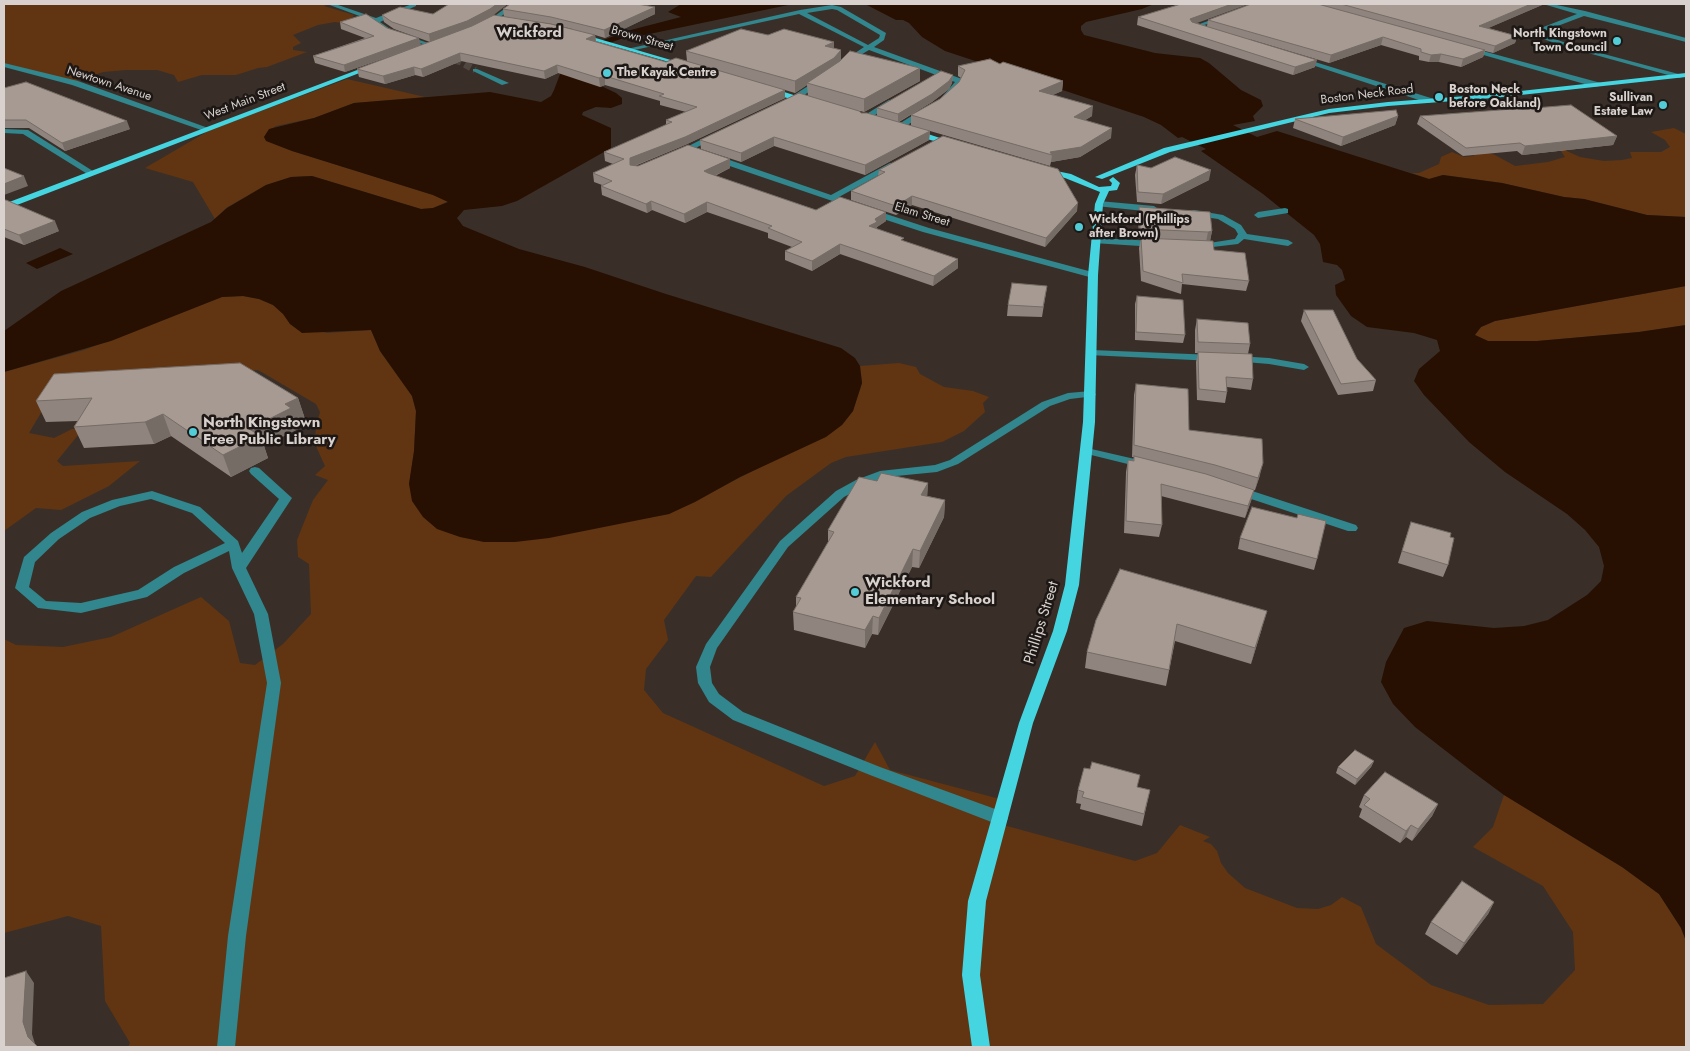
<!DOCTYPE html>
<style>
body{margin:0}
#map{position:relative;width:1690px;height:1051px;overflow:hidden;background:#392f28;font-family:Jost,sans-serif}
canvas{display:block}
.frame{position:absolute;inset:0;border:5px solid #d8d1cd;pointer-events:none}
</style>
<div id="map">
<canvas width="1690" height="1051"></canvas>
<div class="frame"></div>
</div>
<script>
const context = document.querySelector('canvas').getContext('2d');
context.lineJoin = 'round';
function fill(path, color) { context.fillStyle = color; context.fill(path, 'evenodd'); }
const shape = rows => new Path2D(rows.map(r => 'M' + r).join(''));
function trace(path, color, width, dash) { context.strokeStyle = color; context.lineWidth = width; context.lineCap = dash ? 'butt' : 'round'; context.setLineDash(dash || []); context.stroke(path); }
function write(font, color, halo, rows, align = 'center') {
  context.font = font + ' Jost,sans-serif'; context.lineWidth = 5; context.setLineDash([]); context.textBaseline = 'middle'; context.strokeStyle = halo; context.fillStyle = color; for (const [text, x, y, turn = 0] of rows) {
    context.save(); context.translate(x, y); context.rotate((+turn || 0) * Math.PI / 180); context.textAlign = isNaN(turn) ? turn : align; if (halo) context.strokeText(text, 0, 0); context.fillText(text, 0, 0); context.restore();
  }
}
fill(shape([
 [4,4,328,4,324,6,354,15,348,24,335,22,318,25,293,35,301,43,293,47,293,50,307,52,267,67,258,68,236,75,202,75,178,82,174,75,157,70,126,70,103,72,74,82,4,66],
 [347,79,425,97,354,103,314,118,276,126,269,130,264,137,266,140,292,151,433,195,449,201,433,208,421,209,312,176,291,177,266,185,226,208,215,219,193,182,145,168,210,130],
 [1674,128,1686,134,1686,217,1647,215,1584,199,1564,197,1502,183,1443,175,1429,179,1412,173,1419,173,1439,164,1441,157,1452,152,1464,157,1474,156,1470,148,1495,155,1515,166,1548,162,1565,157,1558,147,1580,157,1604,161,1622,160,1632,158,1630,152,1661,152,1670,147,1665,140,1651,132],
 [1686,286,1686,325,1639,332,1537,341,1488,341,1474,335,1481,327,1495,321],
 [243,296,259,299,273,305,284,314,290,324,327,333,371,330,380,351,412,396,416,411,414,451,409,484,613,524,669,514,842,425,853,411,862,383,860,366,899,363,916,367,920,374,944,387,973,391,989,397,983,403,985,412,964,431,942,442,846,457,831,463,786,496,711,577,696,576,664,620,668,640,646,669,644,690,663,713,824,786,855,776,875,742,890,770,1000,799,996,823,1135,861,1157,853,1180,825,1210,837,1203,841,1211,844,1217,851,1221,863,1228,873,1245,888,1297,908,1318,909,1331,905,1342,897,1361,907,1376,944,1431,985,1489,1005,1543,1004,1575,970,1573,932,1543,886,1473,847,1493,827,1504,795,1622,867,1659,894,1681,928,1686,941,1686,1047,128,1047,130,1043,105,1001,101,926,68,916,4,933,4,639,16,645,63,647,111,637,201,597,229,621,240,663,255,665,283,644,311,614,309,564,298,557,297,540,313,500,328,480,315,475,325,466,315,444,316,426,320,412,316,404,258,370,78,379,57,386,29,433,54,438,72,429,83,429,57,461,63,466,140,461,109,486,61,510,36,508,4,531,4,372,84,350,222,297]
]), '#613512');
fill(shape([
 [681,4,793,4,635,37,629,36,593,49,597,84,616,93,622,98,622,104,611,108,596,107,583,112,582,115,611,128,611,148,517,201,502,206,464,210,457,218,463,226,519,249,585,267,666,294,841,348,855,358,860,366,862,383,853,411,842,425,826,437,740,477,695,502,669,514,549,538,515,542,484,542,460,537,437,529,423,517,412,501,409,484,414,451,416,411,412,396,380,351,371,330,302,333,290,324,283,314,273,305,259,299,243,296,222,297,111,341,4,372,4,331,61,291,211,222,227,208,266,185,291,177,312,176,421,209,433,208,448,202,433,195,292,151,266,141,264,137,269,129,314,118,354,103,490,92,541,102,551,96,554,90,567,56,583,47,620,34,619,33,681,17,668,12],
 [865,4,1154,4,1142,9,1086,22,1081,26,1081,30,1084,35,1155,53,1200,58,1209,63,1241,90,1261,100,1263,106,1253,116,1255,121,1233,125,1257,137,1277,131,1429,179,1443,175,1502,183,1564,197,1584,199,1647,215,1686,217,1686,286,1495,321,1481,327,1475,335,1488,341,1537,341,1639,332,1686,325,1686,941,1681,928,1659,894,1622,867,1504,795,1473,772,1415,727,1393,704,1381,682,1386,662,1404,628,1427,621,1494,628,1524,626,1548,620,1587,595,1601,581,1604,566,1599,547,1585,530,1567,514,1505,472,1469,442,1424,395,1414,381,1419,369,1440,351,1437,340,1414,333,1367,327,1351,316,1336,295,1335,285,1345,280,1342,270,1337,265,1323,262,1320,244,1314,235,1263,194,1201,151,1206,149,1182,137,1178,138,1161,125,1144,117,945,51,922,37,909,23,903,20,896,20],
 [60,248,73,254,37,269,26,263]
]), '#271001');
trace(shape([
 [444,57,461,62,475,70]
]), '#514741', 7, [7, 4]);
fill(shape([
 [327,4,335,4,376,18,412,4,416,4,416,6,380,22,393,31,434,45,429,46,389,33,375,24,373,21,327,4],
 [511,4,518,4,496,20,492,20,492,18,511,4],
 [1543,4,1552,4,1585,11,1686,38,1686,42,1584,16,1539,33,1574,46,1686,76,1679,78,1570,48,1537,37,1532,32,1533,31,1577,14,1543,4],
 [832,5,841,7,886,33,884,40,874,47,962,79,963,81,956,93,949,99,943,99,942,97,955,82,869,50,847,63,843,63,843,61,864,47,799,14,630,51,627,49,800,10,832,5],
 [832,9,837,10,880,35,879,38,868,45,807,13,832,9],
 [1222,16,1227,17,1196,28,1191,27,1222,16],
 [1468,47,1601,83,1602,85,1595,87,1466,50,1465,49,1468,47],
 [1299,57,1434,99,1435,101,1428,103,1297,60,1296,59,1299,57],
 [4,63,78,81,211,129,204,131,72,85,4,67,4,63],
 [473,69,477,69,509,83,502,85,473,71,473,69],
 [819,79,826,81,790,104,783,102,819,79],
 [889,100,896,102,867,120,860,118,889,100],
 [923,109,930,111,901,129,894,127,923,109],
 [4,129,28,130,96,173,89,175,23,134,4,133,4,129],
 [712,134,719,136,682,155,675,153,712,134],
 [712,156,718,156,831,195,890,163,897,165,839,197,853,202,853,206,850,207,712,160,712,156],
 [1099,201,1154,206,1158,209,1154,212,1096,206,1096,202,1099,201],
 [1285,208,1288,209,1288,213,1258,218,1254,215,1258,212,1285,208],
 [871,209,929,228,1096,273,1098,275,1093,278,923,232,868,214,867,212,871,209],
 [1194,210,1223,215,1241,225,1247,234,1288,240,1293,243,1288,246,1244,239,1238,244,1196,249,1196,245,1235,239,1238,234,1235,229,1218,219,1191,215,1191,211,1194,210],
 [1096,238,1156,241,1161,244,1156,247,1093,243,1091,241,1096,238],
 [1092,350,1214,355,1219,358,1214,361,1088,355,1087,353,1092,350],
 [1237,356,1269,358,1304,364,1309,367,1304,370,1269,364,1233,361,1232,359,1233,357,1237,356],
 [1091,391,1096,394,1095,396,1070,399,1050,406,958,464,937,472,886,477,864,486,844,497,788,547,717,648,710,667,712,683,719,694,743,712,880,767,1006,813,1008,818,1006,823,1000,824,994,823,870,775,733,720,709,702,698,683,696,667,706,644,780,541,836,491,856,480,880,471,935,465,950,460,1042,402,1068,393,1091,391],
 [1087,448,1152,463,1154,465,1148,469,1083,453,1081,451,1087,448],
 [255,467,259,468,292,498,246,568,268,614,281,683,246,936,235,1047,217,1047,228,936,267,683,254,614,232,568,229,551,184,573,147,597,81,613,38,608,15,588,24,557,51,533,82,512,112,500,152,491,200,507,238,541,242,553,279,499,251,474,249,471,251,468,255,467],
 [151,499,192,513,225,543,174,567,138,590,81,603,46,601,29,587,35,562,59,539,90,518,120,506,151,499],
 [1237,486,1356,525,1358,528,1356,531,1348,531,1233,493,1231,490,1233,487,1237,486]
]), '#32868d');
fill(shape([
 [578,34,582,34,688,65,683,66,578,36,578,34],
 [373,64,376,66,375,67,4,210,4,204,373,64],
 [1686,73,1686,77,1493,98,1388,106,1329,113,1170,152,1102,179,1095,177,1164,148,1329,109,1388,102,1493,94,1686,73],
 [766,88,772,88,812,101,805,103,766,92,766,88],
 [910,130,916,130,958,144,951,146,910,134,910,130],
 [1042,168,1071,174,1099,187,1111,186,1112,183,1109,180,1113,177,1120,183,1117,190,1109,191,1103,204,1098,275,1095,422,1079,585,1067,631,1033,723,986,901,980,975,990,1047,972,1047,962,975,968,901,1019,723,1053,631,1065,585,1083,422,1088,275,1095,204,1100,192,1065,178,1042,172,1042,168]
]), '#44d5e1');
fill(shape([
 [1251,4,1542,4,1542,5,1488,28,1517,36,1515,43,1493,53,1485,51,1483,57,1461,67,1439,62,1429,62,1419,60,1419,56,1381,45,1329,63,1249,39,1315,67,1293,75,1137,25,1138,17,1197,23,1207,26,1208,20],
 [655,7,655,14,605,38,595,35,596,41,666,62,687,61,686,51,768,35,834,42,834,48,841,50,841,60,920,81,864,112,860,111,861,113,877,116,877,108,953,75,952,83,949,89,932,102,899,122,911,126,911,115,940,99,959,82,961,78,958,76,958,66,1000,64,1063,81,1062,91,1052,95,1092,116,1085,120,1111,138,1080,157,1051,162,1050,166,930,131,929,140,865,175,774,146,741,162,701,149,700,140,808,96,807,85,795,93,785,90,785,98,685,145,635,166,730,168,715,176,816,210,886,221,877,227,877,229,904,241,958,268,933,286,840,254,812,271,785,260,785,251,792,247,768,238,768,233,707,212,685,223,652,210,647,213,602,195,601,186,602,185,594,182,593,173,613,164,605,161,604,152,666,125,666,120,686,112,660,105,660,101,605,85,600,87,558,73,545,79,461,61,423,77,415,75,385,84,359,77,357,69,411,49,345,72,315,63,313,56,365,38,341,29,340,22,421,45,430,42,394,29,384,22,382,15,433,14,491,17,473,26,572,29,552,24,504,17,503,9],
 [4,88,130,129,65,151,29,128,4,128],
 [1398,116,1395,125,1341,146,1293,128,1295,119],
 [1420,116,1617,136,1613,145,1522,155,1517,151,1463,156,1417,124],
 [1137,165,1209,180,1161,204,1137,202,1135,175],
 [879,170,1077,211,1045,247,912,205,896,215,851,200,851,191,878,176],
 [4,200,59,231,24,245,4,237],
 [1139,207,1212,231,1210,241,1214,250,1249,281,1246,291,1182,284,1181,294,1141,281,1139,248,1141,239,1139,239,1138,217],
 [1047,286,1042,317,1007,316,1008,305],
 [1137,296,1185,335,1183,343,1135,340,1135,304],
 [1304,310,1357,359,1376,380,1373,391,1338,395,1301,321],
 [1197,319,1250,344,1248,354,1253,379,1251,390,1227,387,1227,392,1225,403,1197,400,1196,362,1198,353,1195,353,1195,330],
 [54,374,298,398,305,419,296,423,298,429,264,446,268,458,231,477,171,436,154,444,84,448,74,427,78,421,46,422,36,401],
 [1136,384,1189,430,1260,475,1255,490,1254,490,1251,501,1245,518,1161,496,1162,525,1159,537,1124,533,1126,472,1128,460,1133,461,1134,457,1132,457,1134,395],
 [877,481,928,483,927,496,945,500,944,517,919,568,912,567,878,635,872,634,865,648,794,630,793,612,796,607,796,597,828,543,828,530],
 [1411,522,1450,537,1448,565,1443,577,1398,563],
 [1240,538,1317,559,1314,570,1238,549],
 [1096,620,1262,628,1251,664,1175,641,1166,686,1085,668,1087,652],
 [1374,761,1371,767,1355,785,1336,773,1338,767],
 [1137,787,1150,790,1142,826,1080,809,1081,804,1076,803,1078,790],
 [1364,795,1438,804,1432,816,1412,841,1406,837,1400,843,1359,817,1362,809,1359,807],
 [1494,902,1488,914,1457,955,1425,934,1431,922]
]), '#90847e');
fill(shape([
 [497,4,508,4,491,17,468,28,430,42,429,34],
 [1232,4,1249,4,1189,26,1190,19],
 [1531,4,1542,4,1542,5,1477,33,1479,26],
 [655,7,655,14,605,38,604,30],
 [595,35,596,42,586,39],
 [1517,36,1515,43,1493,53,1495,46],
 [1383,37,1381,45,1329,63,1331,55],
 [419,38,421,45,345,72,344,65],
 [834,42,834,53,825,46],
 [841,50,841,61,807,83,807,85,795,93,795,81],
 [1485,50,1483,57,1461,67,1463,59],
 [460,53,461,61,423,77,421,69],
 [1441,54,1439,62,1429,62,1431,55],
 [1317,60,1315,67,1293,75,1295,67],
 [557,65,558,73,545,79,544,71],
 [414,67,415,75,385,84,383,76],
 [920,68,920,81,864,112,864,99],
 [953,75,952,83,949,89,932,102,898,122,898,114],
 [605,76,605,85,600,87,599,78],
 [1063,81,1062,91,1038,102,1039,91],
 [785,90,785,98,685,145,631,167,630,165,630,158],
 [1093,106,1092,116,1073,128,1074,117],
 [1398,116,1395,125,1341,146,1343,137],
 [127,121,130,129,65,151,62,143],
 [1112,128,1111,138,1080,157,1051,162,1052,155,1050,152],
 [930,131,929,140,865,175,865,165],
 [1617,136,1613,145,1522,155,1525,146],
 [774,137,774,146,741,162,741,153],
 [730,159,730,168,705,180,704,171],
 [1211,170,1209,180,1161,204,1163,194],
 [24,176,28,186,4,195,4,184],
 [912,196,912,205,896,215,896,206],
 [651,201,652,210,647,213,646,204],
 [707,202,707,212,685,223,684,214],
 [1078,203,1077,211,1045,247,1046,238],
 [886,212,886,221,877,227,876,231,869,226,875,219],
 [55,221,59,231,24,245,19,235],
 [1212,231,1210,241,1206,242,1208,232],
 [840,244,840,254,812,271,812,261],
 [958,259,958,268,933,286,934,276],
 [298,398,305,419,296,423,298,429,264,446,268,458,231,477,223,455,249,429,285,404],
 [163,414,171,436,154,444,145,422],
 [1263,463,1260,475,1255,490,1258,478],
 [928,483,927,500,921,495],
 [1254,490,1251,501,1245,518,1248,506],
 [945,500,944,517,919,568,920,551],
 [913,549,912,567,878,635,879,618],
 [1267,611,1262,628,1251,664,1255,648],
 [873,616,872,634,865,648,865,630],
 [1374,761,1371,767,1355,785,1357,779],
 [1438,804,1432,816,1412,841,1418,829],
 [1411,825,1406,837,1400,843,1406,831],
 [1494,902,1488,914,1457,955,1464,943],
 [26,971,34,983,32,1034,36,1047,28,1037,23,1022]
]), '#756c66');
const building = shape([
 [449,4,497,4,490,9,467,21,429,34,392,22,382,15,400,7,433,14,449,4],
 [510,4,637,4,655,7,604,30,551,17,503,9,510,4],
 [1181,4,1232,4,1190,19,1192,22,1317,60,1295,67,1138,17,1181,4],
 [1251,4,1318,4,1485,50,1463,59,1441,54,1431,55,1421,52,1421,49,1383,37,1331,55,1208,20,1251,4],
 [1341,4,1531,4,1479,26,1517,36,1495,46,1341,4],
 [366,14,387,28,419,38,344,65,313,56,374,36,340,22,366,14],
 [494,15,551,24,595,35,586,39,666,62,676,58,785,90,685,137,630,158,630,165,638,166,688,145,730,159,704,171,708,173,816,210,840,197,886,212,875,219,877,222,869,226,904,238,901,240,958,259,934,276,840,244,812,261,785,251,802,242,768,228,772,226,707,202,684,214,651,201,646,204,601,186,612,181,593,173,624,159,604,152,672,122,666,120,697,107,659,96,664,94,605,76,599,78,557,65,544,71,460,53,421,69,414,67,383,76,357,69,472,26,494,15],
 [741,29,768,35,784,29,834,42,825,46,841,50,834,58,795,81,686,51,741,29],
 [850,51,920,68,864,99,807,83,840,61,850,51],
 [990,59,1000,64,1003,62,1063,81,1039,91,1093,106,1074,117,1112,128,1081,147,1050,152,1052,155,911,115,940,99,959,82,965,70,958,66,990,59],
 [941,71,953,75,949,81,932,94,898,114,877,108,941,71],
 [26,82,127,121,62,143,26,120,4,120,4,88,26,82],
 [799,93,859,111,861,113,867,113,930,131,865,165,774,137,741,153,700,140,799,93],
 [1571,105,1617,136,1525,146,1520,143,1466,148,1420,116,1513,109,1514,107,1522,109,1571,105],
 [1396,110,1398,116,1343,137,1295,119,1396,110],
 [943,136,1058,169,1078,203,1046,238,912,196,896,206,851,191,885,172,879,170,943,136],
 [1175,157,1211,170,1163,194,1138,192,1137,165,1151,168,1175,157],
 [4,168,24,176,4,184,4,168],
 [4,200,6,200,55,221,19,235,4,229,4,200],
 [1139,207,1210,212,1212,231,1208,232,1140,229,1139,207],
 [1141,238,1213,241,1214,250,1245,253,1249,281,1182,274,1183,283,1143,271,1141,238],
 [1012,283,1047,286,1043,307,1008,305,1012,283],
 [1137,296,1183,300,1185,335,1136,332,1137,296],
 [1304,310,1333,310,1357,359,1376,380,1341,384,1304,310],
 [1197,319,1248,323,1250,344,1198,342,1197,319],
 [1198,352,1252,354,1253,379,1226,377,1227,392,1199,389,1198,352],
 [240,363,298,398,285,404,291,408,249,429,261,436,223,455,163,414,145,422,74,427,92,398,36,401,54,374,240,363],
 [1136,384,1188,389,1189,430,1262,439,1263,463,1258,478,1215,465,1134,445,1136,384],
 [1134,456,1206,474,1254,490,1248,506,1161,484,1162,525,1126,521,1128,460,1134,461,1134,456],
 [881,473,928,483,921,495,945,500,920,551,913,549,879,618,873,616,865,630,793,612,801,598,796,597,834,532,828,530,859,477,877,481,881,473],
 [1252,507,1297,518,1298,514,1326,521,1317,559,1240,538,1252,507],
 [1411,522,1451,533,1450,537,1454,538,1448,565,1402,551,1411,522],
 [1120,569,1267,611,1255,648,1177,624,1169,670,1087,652,1096,620,1120,569],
 [1355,750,1374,761,1357,779,1338,767,1355,750],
 [1092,762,1140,775,1137,787,1150,790,1144,814,1082,797,1084,792,1078,790,1084,768,1090,769,1092,762],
 [1385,772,1438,804,1418,829,1411,825,1406,831,1364,805,1370,799,1364,795,1385,772],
 [1462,881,1494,902,1464,943,1431,922,1462,881],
 [26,971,23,1022,28,1037,38,1047,4,1047,4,978,26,971]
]);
fill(building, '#a79a92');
trace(building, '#756c66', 1);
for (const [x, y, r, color] of [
 [1617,41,5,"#52ccd6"],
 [607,73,5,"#52ccd6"],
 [1439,97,5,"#52ccd6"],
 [1663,105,5,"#52ccd6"],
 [1079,227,5,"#52ccd6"],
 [193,432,5,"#52ccd6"],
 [855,592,5,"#52ccd6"]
]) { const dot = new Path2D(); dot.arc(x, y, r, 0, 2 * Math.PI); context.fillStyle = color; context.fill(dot); trace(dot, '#1d1815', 2); }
write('bold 12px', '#d8d1cd', '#1d1815', [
 ["North Kingstown",1607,34,"right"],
 ["Town Council",1607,48,"right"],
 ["The Kayak Centre",617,73],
 ["Boston Neck",1449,90],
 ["before Oakland)",1449,104],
 ["Sullivan",1653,98,"right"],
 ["Estate Law",1653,112,"right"],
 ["Wickford (Phillips",1089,220],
 ["after Brown)",1089,234]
], 'left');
write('12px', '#d8d1cd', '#1d1815', [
 ["Brown Street",642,39,16],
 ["Newtown Avenue",109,84,18],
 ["Boston Neck Road",1367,95,-7],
 ["West Main Street",245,102,-21],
 ["Elam Street",922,215,17]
]);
write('bold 15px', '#d8d1cd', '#1d1815', [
 ["Wickford",529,33]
]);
write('bold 15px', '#d8d1cd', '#1d1815', [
 ["North Kingstown",203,423],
 ["Free Public Library",203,440],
 ["Wickford",865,583],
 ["Elementary School",865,600]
], 'left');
write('15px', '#d8d1cd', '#1d1815', [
 ["Phillips Street",1042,623,-73]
]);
</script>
